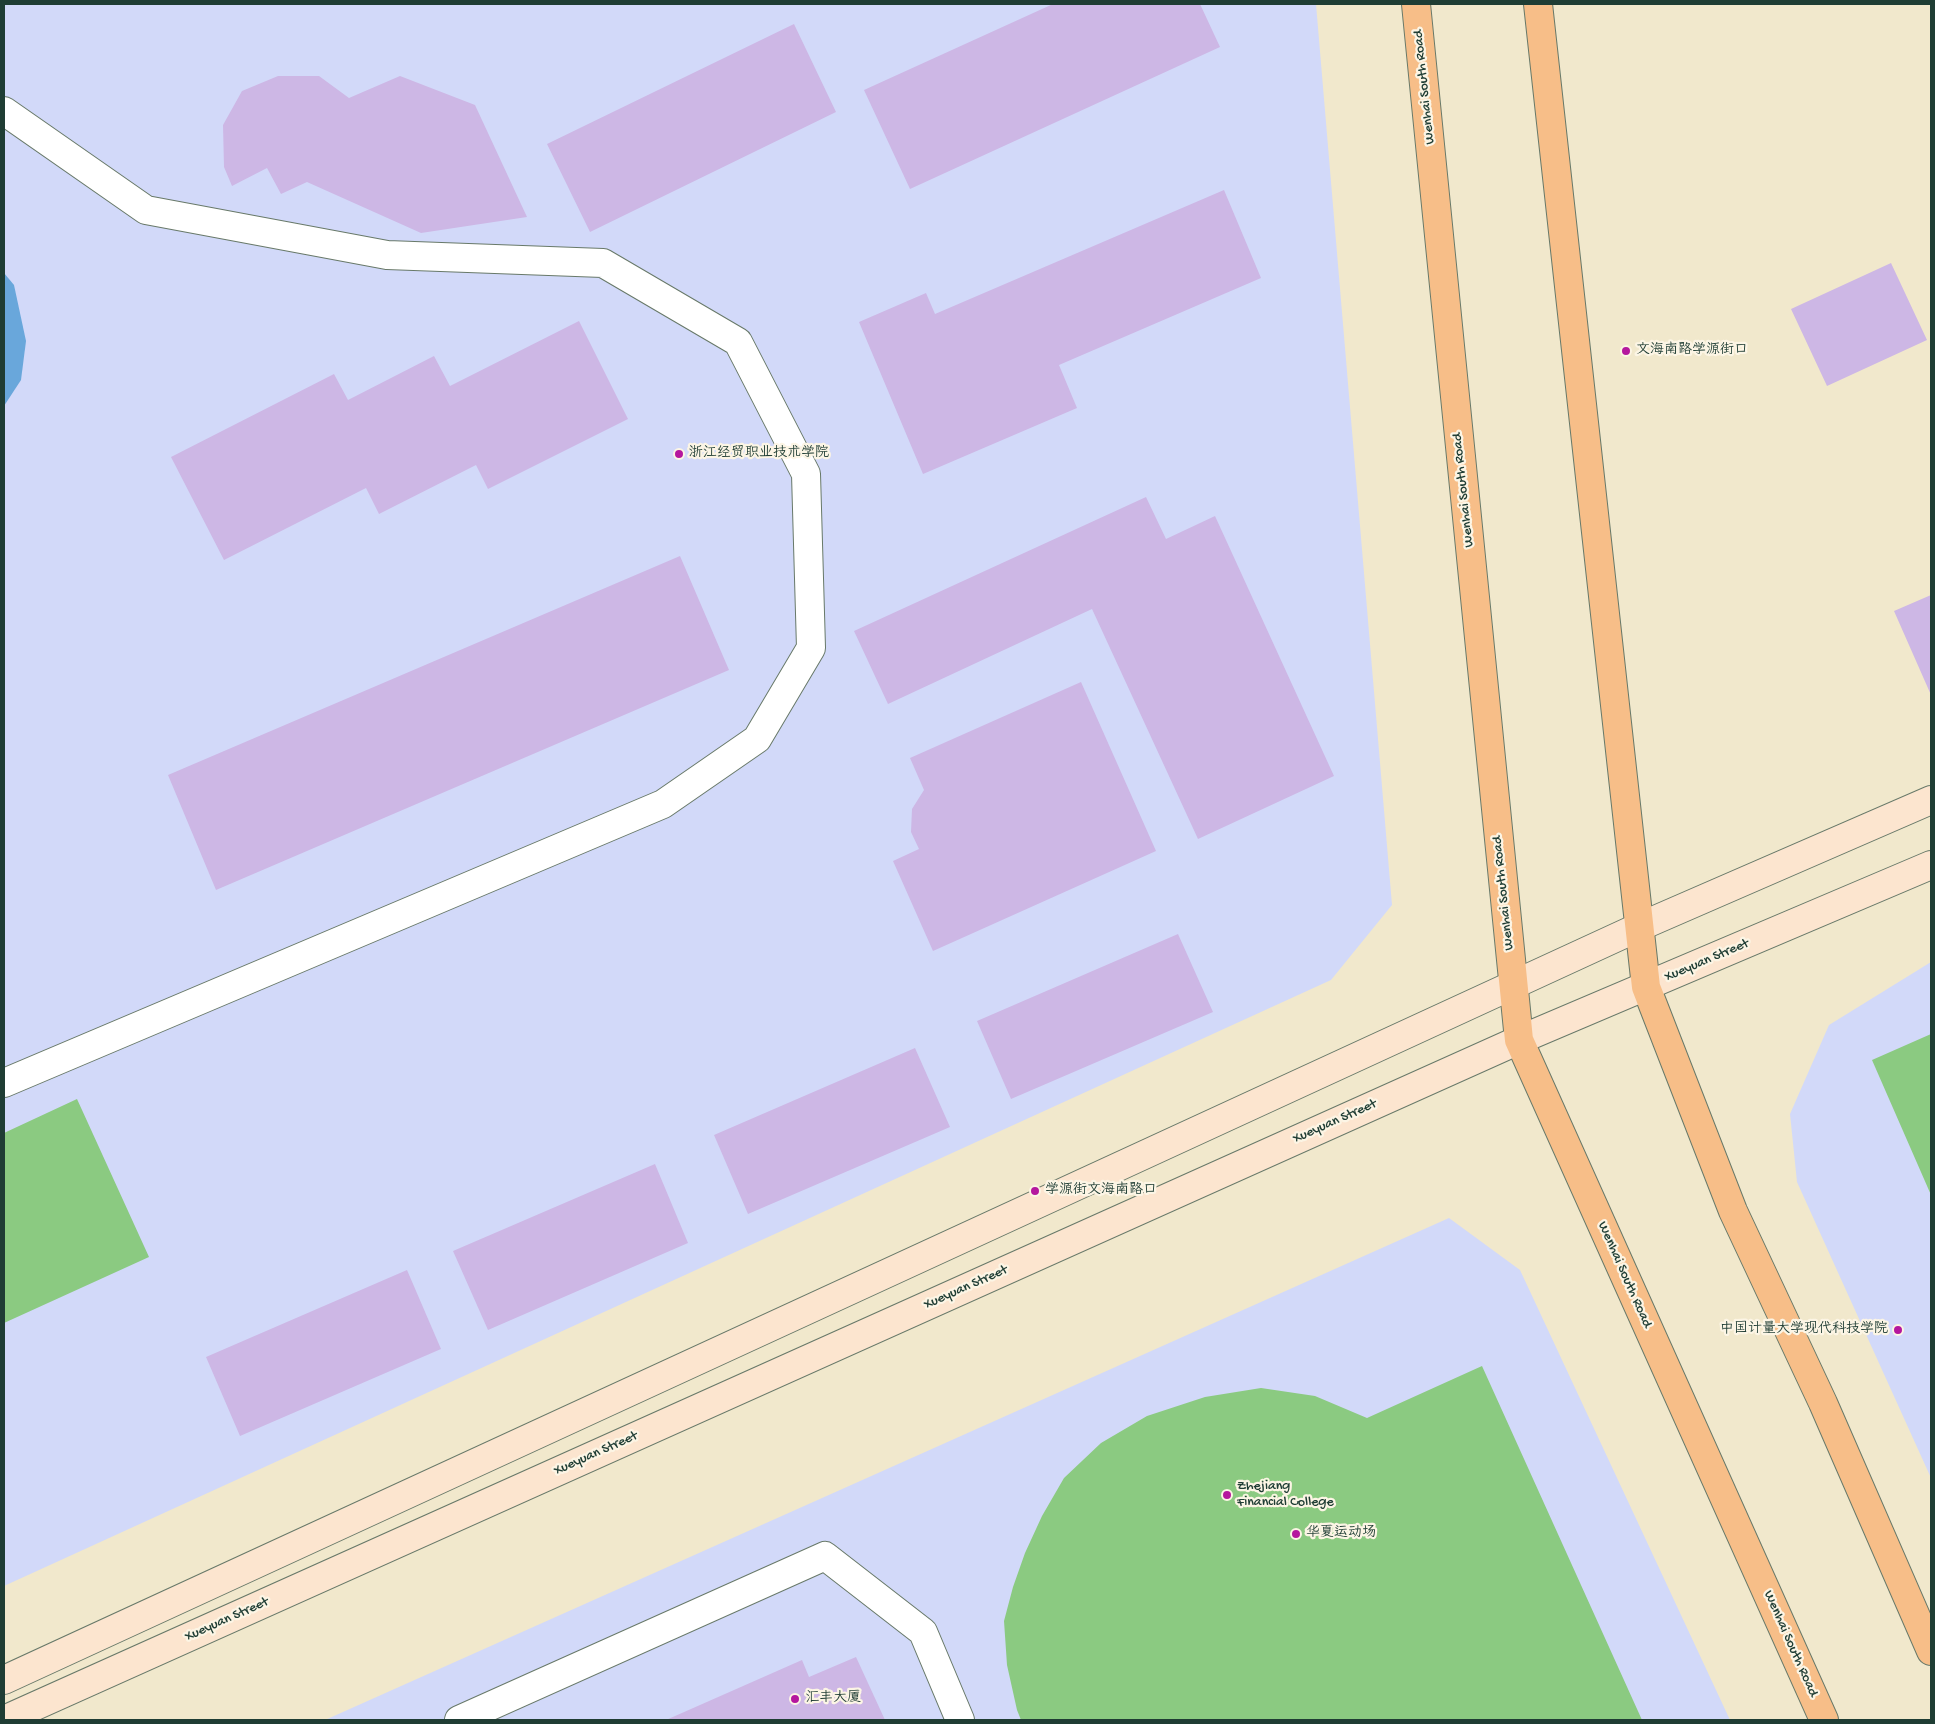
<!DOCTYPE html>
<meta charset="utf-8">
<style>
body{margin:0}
#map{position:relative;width:1935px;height:1724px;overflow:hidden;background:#f1e8cc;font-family:"Gochi Hand",sans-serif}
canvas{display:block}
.frame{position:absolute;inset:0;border:5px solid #1f3d34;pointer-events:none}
</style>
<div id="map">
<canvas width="1935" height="1724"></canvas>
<div class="frame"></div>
</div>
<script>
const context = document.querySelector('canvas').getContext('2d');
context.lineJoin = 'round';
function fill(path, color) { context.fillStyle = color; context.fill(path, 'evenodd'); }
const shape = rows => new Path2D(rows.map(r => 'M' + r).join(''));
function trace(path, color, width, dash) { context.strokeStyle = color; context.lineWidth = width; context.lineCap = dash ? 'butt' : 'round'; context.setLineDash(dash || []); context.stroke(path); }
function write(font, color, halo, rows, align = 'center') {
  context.font = font + ' "Gochi Hand","LXGW WenKai TC",sans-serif'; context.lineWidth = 4.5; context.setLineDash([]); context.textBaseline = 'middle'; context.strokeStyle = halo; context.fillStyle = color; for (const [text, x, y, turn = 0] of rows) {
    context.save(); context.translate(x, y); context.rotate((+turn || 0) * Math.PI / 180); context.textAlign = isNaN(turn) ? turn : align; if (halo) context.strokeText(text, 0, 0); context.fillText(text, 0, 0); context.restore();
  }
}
fill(shape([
 [4,4,1316,4,1392,905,1331,980,4,1586],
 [1931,962,1931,1478,1797,1182,1790,1114,1829,1025],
 [1449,1218,1520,1270,1730,1720,325,1720]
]), '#d2d9f9');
fill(shape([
 [1931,1034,1931,1195,1872,1060],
 [77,1099,149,1257,4,1323,4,1133],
 [1482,1366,1642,1720,1021,1720,1017,1710,1007,1665,1004,1621,1013,1587,1025,1553,1042,1516,1064,1478,1101,1443,1147,1416,1205,1397,1261,1388,1315,1396,1367,1418]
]), '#8bca81');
fill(shape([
 [4,273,14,285,26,341,21,380,4,406]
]), '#69a7db');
fill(shape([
 [1053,4,1200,4,1220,47,910,189,864,90],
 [794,24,836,112,590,232,547,144],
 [278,76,319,76,349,98,400,76,475,105,527,217,421,233,307,182,281,194,267,168,232,186,224,167,223,125,242,91],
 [1224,190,1261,278,1059,365,1077,408,923,474,859,322,926,293,935,314],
 [1891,263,1927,340,1827,386,1791,309],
 [579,321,628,419,488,489,476,465,379,514,366,488,224,560,171,457,334,374,348,400,434,356,450,386],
 [1146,497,1166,539,1215,516,1334,776,1198,839,1092,609,888,704,854,631],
 [680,556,729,670,216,890,168,775],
 [1931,595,1931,695,1894,611],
 [1081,682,1156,851,933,951,893,861,919,849,911,832,912,809,924,790,910,758],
 [1178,934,1213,1012,1011,1099,977,1021],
 [915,1048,950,1127,748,1214,714,1135],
 [655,1164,688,1243,488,1330,453,1251],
 [407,1270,441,1349,240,1436,206,1357],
 [856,1657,885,1720,666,1720,802,1660,809,1677]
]), '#cdb7e5');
const street = shape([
 [4,111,146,210,387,255,603,263,738,342,806,474,811,648,757,739,663,804,4,1083],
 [459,1720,825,1556,923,1632,960,1720]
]);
const secondary = shape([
 [4,1680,1639,927,1931,800],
 [4,1720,1519,1040,1931,865]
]);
const primary = shape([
 [1416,4,1519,1040,1824,1720],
 [1538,4,1646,987,1733,1211,1823,1403,1931,1651]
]);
trace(street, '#687969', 30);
trace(secondary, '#687969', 30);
trace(primary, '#687969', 30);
trace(street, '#fff', 28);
trace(secondary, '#fce5cf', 28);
trace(primary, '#f7be88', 28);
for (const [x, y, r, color] of [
 [1626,351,5,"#b5179e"],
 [679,454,5,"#b5179e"],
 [1035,1191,5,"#b5179e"],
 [1898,1330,5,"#b5179e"],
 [1227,1495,5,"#b5179e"],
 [1296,1534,5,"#b5179e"],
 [795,1699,5,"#b5179e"]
]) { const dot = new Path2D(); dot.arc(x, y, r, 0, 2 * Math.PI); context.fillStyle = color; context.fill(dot); trace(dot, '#fcf5e5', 2); }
write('14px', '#1f3d34', '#fcf5e5', [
 ["Wenhai South Road",1425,87,-96],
 ["Wenhai South Road",1464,490,-96],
 ["Wenhai South Road",1504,893,-96],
 ["Xueyuan Street",1707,961,-23],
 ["Xueyuan Street",1335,1122,-24],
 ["Wenhai South Road",1624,1275,66],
 ["Xueyuan Street",966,1288,-24],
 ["Xueyuan Street",596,1454,-24],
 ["Xueyuan Street",227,1620,-24],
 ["Wenhai South Road",1790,1644,66]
]);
write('14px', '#1f3d34', '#fcf5e5', [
 ["文海南路学源街口",1636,351],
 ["浙江经贸职业技术学院",689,454],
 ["学源街文海南路口",1045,1191],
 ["中国计量大学现代科技学院",1888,1330,"right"],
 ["Zhejiang",1237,1487],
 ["Financial College",1237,1503],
 ["华夏运动场",1306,1534],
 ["汇丰大厦",805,1699]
], 'left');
</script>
